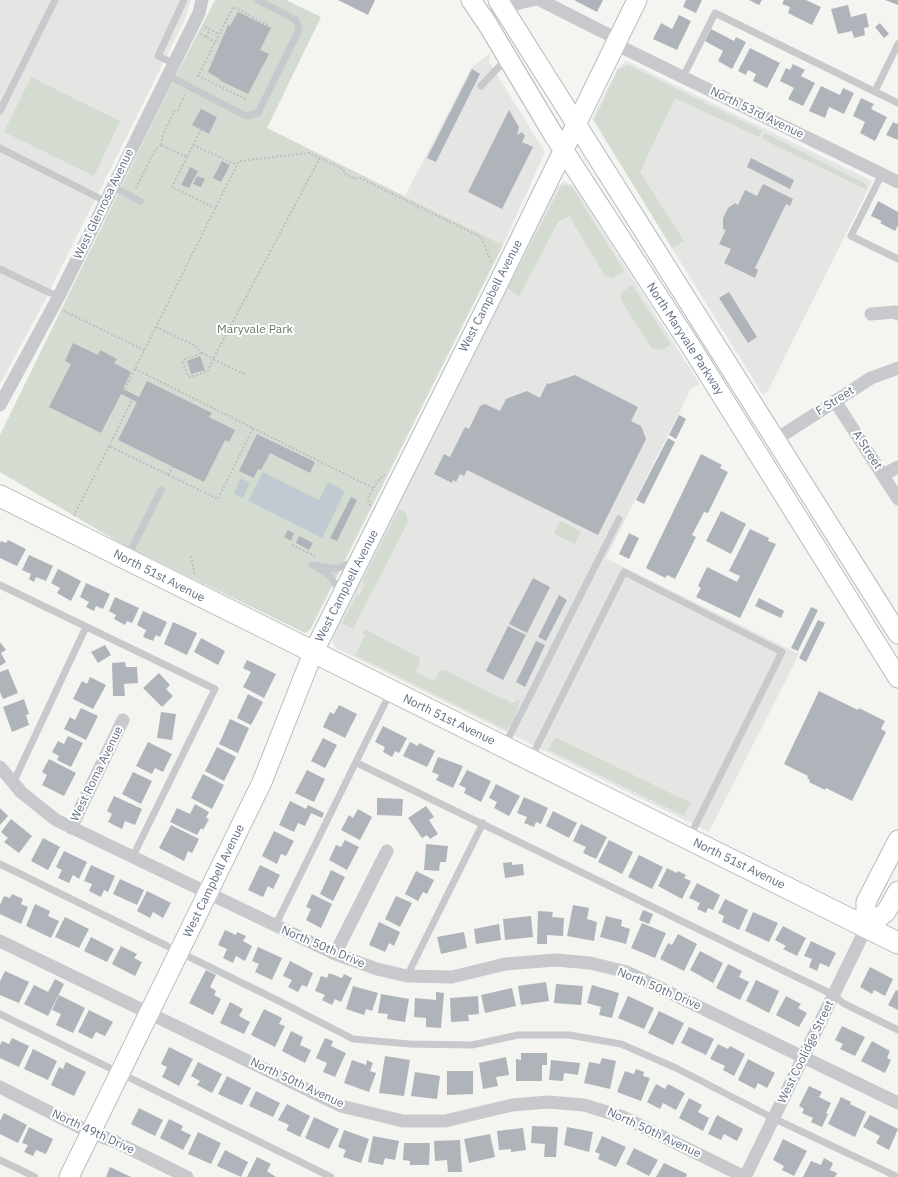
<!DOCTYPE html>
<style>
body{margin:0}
canvas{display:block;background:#f4f5f0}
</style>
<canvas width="898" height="1177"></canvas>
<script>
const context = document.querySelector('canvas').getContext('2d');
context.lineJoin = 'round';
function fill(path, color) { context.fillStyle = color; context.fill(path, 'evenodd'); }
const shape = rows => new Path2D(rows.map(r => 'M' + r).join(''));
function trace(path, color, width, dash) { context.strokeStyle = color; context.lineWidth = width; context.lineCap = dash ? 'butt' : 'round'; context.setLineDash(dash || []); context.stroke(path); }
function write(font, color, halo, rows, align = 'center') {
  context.font = font + ' "IBM Plex Sans",sans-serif'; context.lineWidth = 4; context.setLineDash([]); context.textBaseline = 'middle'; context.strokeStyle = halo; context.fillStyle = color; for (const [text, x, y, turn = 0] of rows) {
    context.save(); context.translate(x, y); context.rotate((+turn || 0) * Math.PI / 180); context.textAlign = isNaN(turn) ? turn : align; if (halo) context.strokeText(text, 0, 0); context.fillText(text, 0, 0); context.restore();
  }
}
fill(shape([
 [0,0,191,0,184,21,42,306,0,384],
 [490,53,489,62,545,152,503,245,405,196,471,68],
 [626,61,872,181,768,391,763,395,592,119,617,69],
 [564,181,574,186,700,384,691,389,606,558,799,654,709,832,336,648,333,642,333,637,557,187]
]), '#e5e6e4');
fill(shape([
 [215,0,286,0,321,17,267,128,503,245,310,630,305,633,122,544,0,472,0,435,172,83],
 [628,65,762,131,759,137,675,98,640,172,684,241,672,248,594,120,618,70],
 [31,77,120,121,94,176,4,132],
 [765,133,866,184,867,190,762,139],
 [568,185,572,187,624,271,613,278,605,276,569,216,558,222,519,297,508,288,561,186],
 [632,285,671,345,662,350,651,348,648,343,621,300,621,293],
 [399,509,406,513,408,522,353,629,342,623,357,594,360,595,365,584,362,582],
 [560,521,581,531,575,544,554,534],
 [366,630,419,657,420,662,416,672,434,681,440,670,445,670,503,699,507,699,509,702,513,703,518,700,520,701,514,720,507,730,355,655,365,635,362,633],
 [555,737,691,803,684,816,548,750]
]), '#d4dcd1');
fill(shape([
 [263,472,319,500,328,482,345,491,322,538,248,501],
 [241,478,250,483,243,498,233,494]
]), '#c2cad1');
fill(shape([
 [338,0,375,0,368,15],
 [574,0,603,0,597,12],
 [686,0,702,0,696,13,683,7],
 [749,0,762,0,759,5],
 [784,0,806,0,821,7,812,25,788,13,790,7,782,4],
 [885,0,898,0,898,5],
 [848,5,851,17,866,13,869,27,864,28,865,35,854,38,852,31,838,34,831,9],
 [238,12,271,28,260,50,269,54,248,94,219,80,220,79,208,72,228,25,230,26],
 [679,15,691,21,677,50,653,39,661,23,672,29],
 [880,23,889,34,884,38,875,27],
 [711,29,734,41,736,37,746,42,732,69,718,61,723,51,705,41],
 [750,48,780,63,767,88,753,81,756,74,748,70,746,75,738,71],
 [793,64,805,70,801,76,815,83,803,106,788,99,794,88,780,81,786,68,790,70],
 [472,69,480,74,436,162,427,158],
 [821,86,840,95,843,88,854,93,844,114,829,107,825,118,809,111],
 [861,98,874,104,871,109,887,117,875,141,860,133,865,122,853,116],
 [201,109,217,117,209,134,192,125],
 [509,110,519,127,517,135,522,132,525,136,522,142,533,147,502,209,468,192],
 [893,122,897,124,898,122,898,140,886,135],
 [751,158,794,180,790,189,747,167],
 [222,161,230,165,221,182,213,178],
 [190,167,198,171,189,188,181,185],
 [197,176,205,179,201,187,193,184],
 [763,184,793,199,790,206,786,204,755,268,758,270,755,278,724,263,731,249,719,244,726,230,723,229,723,218,728,208,735,203,738,205,745,190,757,196],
 [878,201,898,212,898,225,895,231,880,223,882,221,871,216],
 [729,292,757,337,748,343,719,298],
 [73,343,98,355,100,350,117,359,114,363,131,372,123,389,139,397,147,381,212,413,209,417,235,430,229,442,225,440,204,482,118,440,137,402,121,394,101,433,49,407,71,364,65,361],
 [200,356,205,370,191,374,187,361],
 [575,375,638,407,631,421,641,426,646,439,598,535,467,470,464,476,460,474,456,482,453,480,452,483,434,474,444,454,450,457,465,427,469,429,480,406,485,404,500,411,506,399,527,391,540,398,547,383,549,384],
 [679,415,686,419,676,439,669,435],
 [257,434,315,462,310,473,270,453,261,470,258,469,254,478,239,471],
 [668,438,675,442,644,504,636,500],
 [701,454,722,465,720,468,728,472,708,513,704,512,692,535,696,537,675,579,667,575,665,578,646,568],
 [351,497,357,500,337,541,330,538],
 [721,511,746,524,731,554,706,541],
 [750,529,769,538,768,541,776,544,740,618,696,597,701,588,698,586,707,567,737,582,740,576,729,571],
 [288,530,294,533,291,541,284,537],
 [629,533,639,538,629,559,619,554],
 [299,536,313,543,309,550,296,543],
 [8,540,26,549,17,566,0,558,0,543,1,541,6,543],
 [29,555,53,566,46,581,36,577,34,582,29,579,31,574,22,570],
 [58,569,81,581,71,601,57,593,60,588,51,583],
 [533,578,550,587,527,633,509,624],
 [86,583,110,594,103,609,96,606,94,611,86,607,89,602,80,597],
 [559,595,567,600,546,641,538,637],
 [115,597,139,608,132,623,127,621,125,625,114,619,116,615,109,611],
 [759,598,784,611,781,618,755,606],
 [811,607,818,610,798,651,791,648],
 [143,611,167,622,160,637,156,635,153,641,143,637,146,630,137,625],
 [818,620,825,623,806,662,799,658],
 [173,622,197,633,187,655,164,644],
 [508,626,526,635,503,680,486,671],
 [201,638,225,651,218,665,194,652],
 [536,641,545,645,525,687,516,682],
 [0,642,6,650,1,653,6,662,0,666],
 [105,645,111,655,98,663,91,652],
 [247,660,276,674,264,698,243,687,251,672,243,668],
 [125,662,126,667,137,667,138,683,124,684,125,696,113,696,112,663],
 [8,669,18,693,3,699,0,692,0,672],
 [159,673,170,685,166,689,173,696,162,707,143,688],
 [90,677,106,685,93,709,73,699,82,681,87,684],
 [819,691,858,710,859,708,885,721,881,729,886,732,852,801,826,788,825,790,809,782,810,780,807,778,808,776,784,764],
 [248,694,263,702,251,725,237,718],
 [24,699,29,714,26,715,29,725,12,732,3,707],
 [339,705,357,714,345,738,323,727,330,712,334,714],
 [81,708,98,716,86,740,64,729,70,717,75,720],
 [161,712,176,714,172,740,157,738],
 [230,719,249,728,238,753,219,744],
 [383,726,407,738,399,753,395,751,392,757,383,752,385,747,375,742],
 [68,736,83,743,71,767,57,760,59,756,52,752,58,741,64,744],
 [323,738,337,745,325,768,311,761],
 [148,742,172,754,163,772,155,768,152,774,136,766],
 [410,742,418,746,419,743,435,751,427,767,403,756],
 [217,747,236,757,224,781,205,771],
 [438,757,463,766,453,788,436,780,439,775,432,772],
 [49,759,76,773,64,796,42,785,47,775,42,772],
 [307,770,325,779,314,802,295,793],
 [467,770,491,781,481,802,464,793,466,788,459,785],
 [133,772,152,781,141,804,122,794],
 [203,774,224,785,212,809,191,798],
 [496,784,520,796,509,816,494,808,497,802,489,798],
 [114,796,142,809,135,825,125,821,122,829,108,822,112,814,107,811],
 [524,797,548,808,541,824,536,822,534,827,524,823,527,817,517,813],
 [377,798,403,799,402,816,377,815],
 [290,801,306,809,308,805,324,813,322,818,311,813,305,826,298,823,294,832,279,825],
 [195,804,209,812,206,818,209,819,203,830,201,828,197,835,170,822,177,808,190,814],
 [426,806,434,817,429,820,438,834,430,839,427,835,422,838,408,818],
 [0,808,8,816,0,825],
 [358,809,372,817,360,840,341,830,349,815,353,818],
 [553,811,577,823,569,838,546,826],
 [11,819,32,836,19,853,4,842,8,838,1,832],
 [581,824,607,837,596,859,583,853,586,847,573,841],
 [171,825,199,839,192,853,188,851,184,861,159,848],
 [274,831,294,841,286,856,281,854,277,864,262,856],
 [43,838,60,847,48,870,31,861],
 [345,840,359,847,347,870,329,860,336,845,341,847],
 [609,840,633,852,622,874,598,862],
 [426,844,448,846,446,862,440,862,439,871,424,870],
 [64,851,87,862,79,879,73,875,69,883,58,878,62,870,56,867],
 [639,855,663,867,652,889,628,877],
 [512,862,512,865,523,864,524,875,505,878,503,863],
 [91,865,115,876,108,892,104,890,101,897,89,891,92,884,84,881],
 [260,865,280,875,273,889,268,886,263,897,248,890],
 [667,868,677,873,678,871,686,875,684,878,691,881,682,899,658,886],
 [331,870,345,877,333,901,320,894],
 [416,871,434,880,427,894,423,892,418,901,405,894],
 [120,879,144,890,137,905,113,894],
 [697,883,720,895,713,910,708,908,706,913,697,909,700,903,689,898],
 [147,891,171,903,163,918,153,912,150,918,137,911],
 [12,894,23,899,21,904,28,907,21,924,0,914,0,905,4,896,10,898],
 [312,894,332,904,321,928,306,920,311,909,306,907],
 [396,896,412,903,400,927,385,919],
 [725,899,748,910,739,930,722,922,724,916,718,913],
 [35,904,50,911,48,916,59,921,51,938,26,926],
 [573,905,589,908,587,919,597,922,594,941,567,936],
 [643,910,653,914,649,924,639,920],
 [538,911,553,912,552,917,564,918,563,936,547,935,547,944,537,944],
 [753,912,778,923,769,942,745,931],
 [531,916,533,937,505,940,503,919],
 [606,916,622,920,621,926,630,929,626,944,600,937],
 [65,917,89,929,79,948,55,937],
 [379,922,400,932,394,946,389,943,385,952,369,945],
 [642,923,666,933,655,958,631,948],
 [499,924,501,940,476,944,474,929],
 [783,926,806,938,797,956,783,949,786,946,775,940],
 [225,930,236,935,237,932,246,936,243,941,252,946,245,961,236,956,233,963,223,958,227,949,218,945],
 [464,932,467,948,441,954,437,937],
 [678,934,697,944,684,971,660,959,668,943,672,945],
 [91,937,114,949,107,962,84,951],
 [811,941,836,953,829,967,820,963,817,971,809,967,812,959,804,956],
 [121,946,137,954,134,958,142,962,135,976,112,964],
 [258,947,282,958,272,980,255,972,259,964,252,961],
 [700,951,723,963,713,983,690,970],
 [290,961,313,973,307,987,302,985,298,992,288,987,292,980,283,976],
 [728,964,742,971,739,977,749,982,740,1000,716,988],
 [870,967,893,979,885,996,874,990,872,994,860,987],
 [206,970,216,975,210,987,216,991,214,995,221,999,213,1015,189,1003],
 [5,971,29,982,19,1003,0,995,0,981],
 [329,973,342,978,344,974,352,978,341,1002,335,999,332,1005,322,1000,325,995,315,991,321,976,327,978],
 [55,979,64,984,48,1016,24,1004,34,985,48,992],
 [756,980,779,991,769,1013,746,1001],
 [546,982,549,1001,521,1005,518,986],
 [556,984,583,986,581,1005,554,1003],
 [592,985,619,993,612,1018,599,1015,601,1007,587,1003],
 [353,986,378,993,372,1011,366,1009,364,1015,346,1009],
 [512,988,516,1006,485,1013,481,995],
 [896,990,898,991,898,1010,888,1005],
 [436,992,444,993,441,1028,426,1027,426,1018,414,1017,415,998,436,1000],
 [381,994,409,999,405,1022,387,1019,388,1014,378,1013],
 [59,995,85,1008,73,1033,56,1025,61,1014,52,1010],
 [478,996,479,1014,468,1015,469,1021,451,1022,450,998],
 [628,996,654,1008,644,1029,618,1018],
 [786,996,801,1004,798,1008,807,1013,799,1027,776,1015],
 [230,1002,243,1009,239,1016,250,1022,244,1034,220,1023],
 [264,1009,282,1018,279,1024,285,1026,275,1047,251,1035],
 [89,1010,113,1022,105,1036,96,1032,92,1039,78,1032],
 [659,1011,684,1023,673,1045,648,1033],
 [842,1026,865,1037,855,1056,840,1049,843,1044,835,1040],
 [689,1027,714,1039,706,1055,681,1043],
 [291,1031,303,1037,300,1045,311,1050,305,1063,282,1051],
 [12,1038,29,1046,19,1067,0,1058,0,1045,2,1041,9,1044],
 [325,1038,333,1041,331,1046,346,1053,335,1077,323,1072,327,1063,316,1058],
 [872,1041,890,1051,887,1058,891,1060,885,1073,861,1061],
 [718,1044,728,1049,730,1046,745,1054,734,1076,723,1070,725,1066,710,1059],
 [169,1047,193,1059,179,1086,162,1077,167,1067,161,1064],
 [33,1049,57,1061,48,1080,24,1069],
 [521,1053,547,1053,547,1065,542,1065,542,1081,516,1081,516,1059,521,1060],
 [385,1056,410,1060,404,1096,379,1093],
 [506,1057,509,1075,496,1077,498,1086,483,1089,479,1063],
 [602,1058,616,1061,610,1089,584,1083,589,1062,600,1064],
 [748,1059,775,1073,767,1088,758,1083,755,1089,738,1080],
 [352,1060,366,1065,367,1060,373,1063,370,1071,376,1073,369,1092,344,1083],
 [551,1060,580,1063,578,1075,564,1073,563,1081,549,1080],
 [66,1062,86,1072,74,1096,51,1085,59,1067,63,1069],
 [198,1062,222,1074,212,1093,197,1085,200,1081,191,1076],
 [636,1069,644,1072,643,1076,650,1078,641,1101,617,1092,625,1071,634,1074],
 [447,1071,473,1071,473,1094,447,1095],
 [415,1072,440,1076,437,1099,411,1096],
 [227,1076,251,1088,242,1105,218,1094],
 [656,1084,665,1089,668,1084,685,1093,676,1110,663,1103,660,1109,647,1102],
 [809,1086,822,1092,819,1097,831,1103,826,1113,828,1114,822,1127,811,1122,813,1118,802,1113,804,1109,799,1106],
 [256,1091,280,1103,273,1117,249,1106],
 [841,1097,851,1102,850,1104,866,1112,855,1137,828,1124],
 [689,1098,702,1105,698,1112,709,1118,703,1131,679,1118],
 [287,1104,310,1116,300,1137,286,1130,289,1125,278,1120],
 [139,1108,163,1120,155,1136,131,1124],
 [4,1113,27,1125,18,1143,0,1134,0,1121],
 [717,1115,743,1129,737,1141,724,1134,721,1140,708,1134],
 [870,1115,898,1129,889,1150,876,1143,880,1136,863,1127],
 [314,1117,339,1129,329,1149,305,1138],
 [169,1119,183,1126,181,1130,191,1135,183,1150,160,1138],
 [532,1126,558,1127,556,1157,544,1157,545,1144,531,1143],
 [29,1127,53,1139,46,1154,36,1150,33,1156,24,1152,28,1145,22,1143],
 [567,1127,593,1132,589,1152,564,1145],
 [523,1128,526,1150,511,1152,511,1149,499,1150,497,1131],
 [344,1130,369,1139,361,1163,343,1157,346,1150,338,1147],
 [198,1132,221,1143,211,1164,188,1154],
 [490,1134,495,1157,469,1163,464,1139],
 [373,1136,399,1141,395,1160,385,1158,383,1165,368,1162],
 [602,1136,626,1147,616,1167,598,1159,600,1154,595,1152],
 [783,1139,807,1151,794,1176,782,1170,784,1166,773,1160],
 [460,1140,462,1172,448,1172,447,1160,435,1161,434,1141],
 [404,1143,430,1143,429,1165,410,1165,410,1161,403,1160],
 [634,1148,658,1160,649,1176,626,1164],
 [225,1150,248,1162,241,1177,217,1166],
 [257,1157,271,1164,267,1171,276,1177,247,1177],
 [824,1158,833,1163,830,1170,837,1173,835,1177,803,1177,811,1161,821,1165],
 [664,1163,687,1174,686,1177,656,1177],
 [110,1167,131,1177,106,1177]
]), '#afb4bb');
const secondary = shape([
 [471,0,488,25,553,134,690,345,898,678],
 [498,0,898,634],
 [866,928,866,902,898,840],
 [866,928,886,912,898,891],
 [69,1177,262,782,313,653,499,282,637,0]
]);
const primary = shape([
 [0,496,898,943]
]);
trace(secondary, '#b6babf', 21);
trace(primary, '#b7babe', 23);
trace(shape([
 [205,27,219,34],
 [200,34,215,42],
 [206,37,210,30],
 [246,99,198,76,233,7,270,26],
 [161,145,163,135,174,111,178,110,185,95],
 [193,145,237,165],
 [187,157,172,187,215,208],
 [136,188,155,150,161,145,187,157,201,129],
 [64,311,144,350],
 [156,327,194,345,202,353],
 [202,353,213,359,208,371,191,377,188,376,183,362,185,359,202,353],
 [135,369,373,488],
 [244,374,213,359,320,158],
 [125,389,239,161,309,153,343,169,345,174,355,179,360,178,481,237,492,264],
 [109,446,132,400],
 [168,475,173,467],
 [370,506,368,498,379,479,385,475],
 [74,516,109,446,218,499,253,428],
 [292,545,315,556],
 [191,556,195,576]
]), '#bebfc1', 2, [2, 2]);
trace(shape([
 [173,63,158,56,184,0],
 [167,75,246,116,258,113,299,30,296,20,258,0],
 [683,77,715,13,898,103],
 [481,86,507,58],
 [875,91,898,44],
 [0,111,55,0],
 [0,148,105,201],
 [882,174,851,236,898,259],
 [112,186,140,201],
 [0,269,48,292,59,296],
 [127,558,161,490],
 [312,565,336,569,353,562],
 [318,568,330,576,340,592],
 [0,585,215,689,133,856],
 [505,745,619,519],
 [531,758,624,572,782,652,689,838],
 [357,763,815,986,834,995,843,1003,898,1030],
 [13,783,86,627],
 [0,864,281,1002,353,1039,410,1044,472,1045,518,1035,569,1035,621,1044,676,1068,773,1118,898,1177],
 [275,926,390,693],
 [407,976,483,823],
 [0,1014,331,1177],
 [0,1160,35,1177]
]), '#c7c9cd', 7);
trace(shape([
 [540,0,617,39],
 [484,18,519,3,533,0],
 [615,44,898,182],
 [871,314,895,312,898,314],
 [835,401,898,499],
 [0,405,59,296,199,13,202,0],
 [775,440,871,378,898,368],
 [883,475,898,467],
 [0,767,21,792,56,820,335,954,377,969,407,976,452,977,505,964,556,960,590,963,627,972,898,1103],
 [71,828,123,720],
 [0,941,341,1106,403,1121,445,1121,512,1105,548,1102,584,1105,623,1117,745,1177],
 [335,954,387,851],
 [0,1087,91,1133,114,1141,187,1177],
 [745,1177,866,928]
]), '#c7c9cd', 13);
trace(secondary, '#fff', 19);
trace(primary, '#fff', 21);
write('12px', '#627083', '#fff', [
 ["North 53rd Avenue",757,113,26],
 ["West Glenrosa Avenue",104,204,-64],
 ["West Campbell Avenue",491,296,-63],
 ["North Maryvale Parkway",685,339,57],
 ["F Street",835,401,-33],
 ["A Street",867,450,57],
 ["North 51st Avenue",159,576,27],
 ["West Campbell Avenue",347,586,-63],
 ["North 51st Avenue",449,720,26],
 ["West Roma Avenue",97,774,-64],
 ["North 51st Avenue",739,864,26],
 ["West Campbell Avenue",214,881,-64],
 ["North 50th Drive",323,947,23],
 ["North 50th Drive",659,989,23],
 ["West Coolidge Street",806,1052,-64],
 ["North 50th Avenue",297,1083,25],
 ["North 49th Drive",93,1132,25],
 ["North 50th Avenue",654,1133,25]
]);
write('12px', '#637a61', '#fff', [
 ["Maryvale Park",255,330]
]);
</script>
